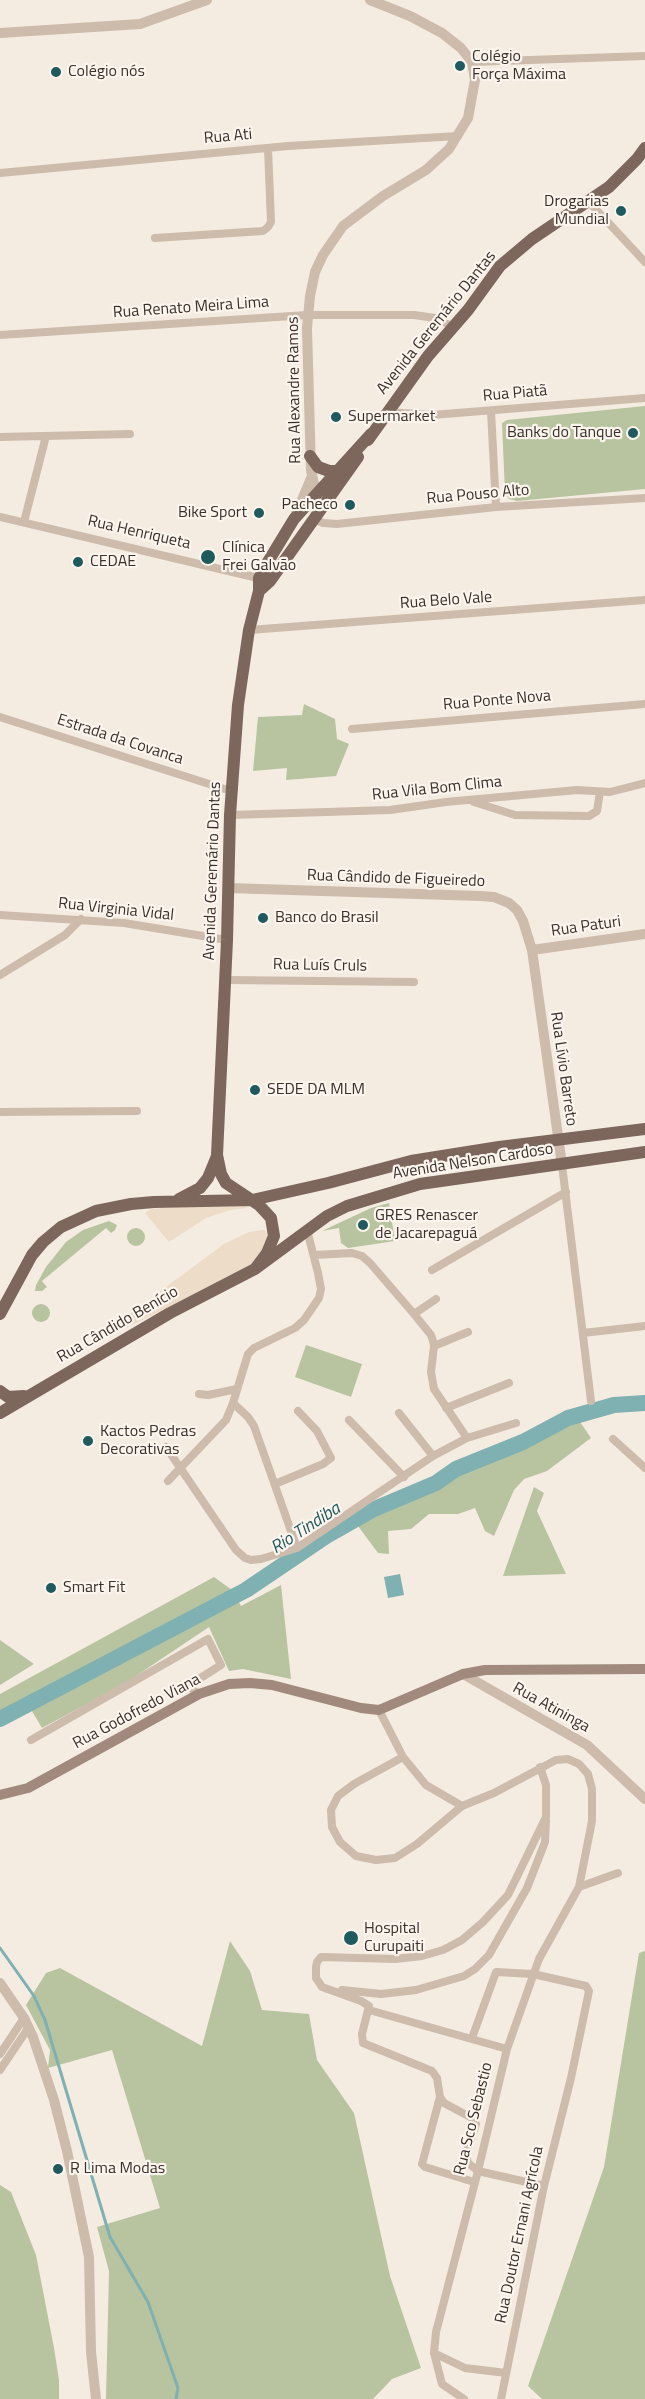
<!DOCTYPE html>
<meta charset="utf-8">
<style>
body{margin:0}
canvas{display:block;background:#f4ebe1}
</style>
<canvas width="645" height="2399"></canvas>
<script>
const context = document.querySelector('canvas').getContext('2d');
context.lineJoin = 'round';
function fill(path, color) { context.fillStyle = color; context.fill(path, 'evenodd'); }
const shape = rows => new Path2D(rows.map(r => 'M' + r).join(''));
function trace(path, color, width, dash) { context.strokeStyle = color; context.lineWidth = width; context.lineCap = dash ? 'butt' : 'round'; context.setLineDash(dash || []); context.stroke(path); }
function write(font, color, halo, rows, align = 'center') {
  context.font = font + ' "Titillium Web",sans-serif'; context.lineWidth = 4.5; context.setLineDash([]); context.textBaseline = 'middle'; context.strokeStyle = halo; context.fillStyle = color; for (const [text, x, y, turn = 0] of rows) {
    context.save(); context.translate(x, y); context.rotate((+turn || 0) * Math.PI / 180); context.textAlign = isNaN(turn) ? turn : align; if (halo) context.strokeText(text, 0, 0); context.fillText(text, 0, 0); context.restore();
  }
}
fill(shape([
 [645,406,645,489,517,501,509,499,505,493,502,423,507,420],
 [304,704,335,719,337,739,349,744,336,776,286,780,287,768,253,771,258,717,302,715],
 [389,1203,395,1241,348,1248,341,1243,339,1228,322,1231,371,1208],
 [109,1221,117,1225,115,1230,111,1233,106,1228,42,1281,47,1287,42,1291,35,1291,36,1285,46,1267,66,1242,83,1230],
 '127 1237a9 9 0 1 1 18 0a9 9 0 1 1-18 0Z',
 '32 1313a9 9 0 1 1 18 0a9 9 0 1 1-18 0Z',
 [306,1345,362,1364,351,1397,295,1377],
 [578,1419,591,1438,547,1471,524,1479,514,1490,494,1536,485,1531,475,1508,458,1514,429,1514,411,1529,388,1531,389,1554,378,1553,358,1526,488,1458,525,1445,565,1423],
 [534,1487,544,1493,537,1511,566,1574,503,1576],
 [214,1577,232,1590,241,1606,281,1585,291,1679,243,1669,229,1671,209,1627,124,1684,42,1728,26,1701,0,1716,0,1694],
 [0,1640,34,1664,0,1685],
 [230,1941,250,1971,262,2010,309,2014,317,2060,354,2113,390,2276,421,2368,392,2379,373,2399,106,2399,109,2271,97,2227,160,2208,112,2050,48,2068,50,2050,26,2005,46,1973,60,1968,202,2046],
 [645,1951,645,2399,542,2399,528,2386,604,2167,639,1953],
 [0,2185,11,2192,36,2255,54,2348,59,2380,59,2399,0,2399]
]), '#b8c4a0');
fill(shape([
 [238,1203,248,1208,230,1210,206,1218,169,1242,145,1213,151,1209],
 [264,1230,267,1232,268,1239,254,1265,126,1328,112,1327,224,1244,249,1232]
]), '#ecdcc8');
fill(shape([
 [400,1574,404,1595,388,1598,384,1577]
]), '#7fb0b2');
trace(shape([
 [0,1948,34,1996,45,2020,110,2237,148,2302,178,2388,176,2399]
]), '#7fb0b2', 3);
trace(shape([
 [0,1719,246,1590,326,1536,372,1510,436,1483,456,1469,523,1442,568,1418,614,1405,645,1403]
]), '#7fb0b2', 16);
trace(shape([
 [472,62,645,56],
 [0,173,288,146,458,136],
 [588,201,645,262],
 [155,238,263,231,268,227,271,222,268,148],
 [0,335,307,315,414,315,435,318,454,327],
 [491,411,496,507],
 [387,412,432,415,645,398],
 [0,437,130,434],
 [0,517,262,579],
 [314,519,323,523,337,524,496,507,645,498],
 [24,522,46,436],
 [249,630,645,600],
 [0,717,231,791],
 [352,729,645,704],
 [474,802,515,815,589,816,597,811,600,792],
 [230,815,390,810,446,802,577,790,610,792,645,783],
 [0,915,124,923,227,940],
 [0,975,65,935,81,919],
 [226,980,414,982],
 [0,1112,137,1111],
 [562,1165,591,1401],
 [314,1255,352,1253,362,1256,370,1263,414,1314,431,1335,433,1341,434,1346,431,1372,434,1389,467,1438],
 [432,1270,566,1192],
 [414,1314,436,1299],
 [583,1333,645,1326],
 [434,1346,468,1332],
 [199,1394,208,1395,237,1389],
 [233,1403,248,1417,254,1426,297,1548],
 [446,1408,509,1383],
 [399,1413,433,1456],
 [349,1420,404,1477],
 [613,1439,645,1468],
 [166,1447,236,1550,245,1558,251,1560,261,1559,297,1548,433,1456,467,1438,516,1423],
 [168,1481,226,1420,233,1403,248,1354,254,1348,295,1328,304,1320,319,1298,321,1289,318,1273,307,1230],
 [275,1484,323,1464,331,1458,317,1431,298,1411],
 [379,1710,403,1757,354,1784,338,1796,331,1810,332,1827,340,1842,356,1856,376,1860,395,1858,417,1844,462,1806,494,1793,556,1760,568,1759,579,1764,588,1774,592,1789,592,1821,579,1887],
 [31,1740,208,1639,221,1665,191,1684,192,1689,199,1694],
 [403,1757,426,1785,462,1806],
 [342,1990,381,1994,416,1990,464,1976,475,1969,489,1955,527,1888,545,1842,546,1821],
 [369,2010,507,2049],
 [472,2038,496,1972,533,1974,586,1986,589,1991,571,2078,544,2186,501,2399],
 [0,2054,24,2018],
 [0,2070,29,2027],
 [440,2097,444,2103,474,2119,476,2124,466,2154,468,2163,478,2171,544,2186],
 [474,2182,425,2167,422,2164,440,2097,437,2078,432,2071,363,2043,362,2034,369,2006,361,2001,322,1987,316,1978,316,1967,317,1962,321,1957,395,1959,422,1956,443,1950,462,1940,483,1922,508,1895,546,1817,546,1785,540,1767],
 [434,2353,465,2368,506,2373],
 [464,2399,442,2384,434,2353,436,2332,478,2171,507,2049,539,1959,579,1887,618,1873]
]), '#cdbbac', 8);
trace(shape([
 [0,33,140,24,207,0],
 [316,493,311,470,307,328,310,296,315,272,323,255,343,226,383,196,426,170,449,149,468,118,475,80,472,62,461,48,442,33,410,16,370,0],
 [296,514,312,476],
 [228,888,481,896,494,897,509,903,517,910,523,921,532,950,562,1165],
 [532,950,645,934],
 [463,1674,587,1745,645,1799],
 [0,1983,24,2018,33,2037,54,2100,67,2151,89,2257,91,2352,96,2399]
]), '#cdbbac', 10);
trace(shape([
 [0,1795,28,1788,199,1694,229,1684,250,1683,272,1685,361,1708,379,1710,463,1674,485,1670,645,1669]
]), '#a18a7d', 10);
trace(shape([
 [368,440,428,356,468,310,500,266,532,239,609,187,637,159,645,148],
 [310,456,318,467,329,471,338,471],
 [259,591,270,581,358,457],
 [179,1199,200,1188,208,1178,217,1156],
 [255,1269,267,1253,274,1236,271,1218,259,1205,226,1183,221,1174,217,1155,227,940,230,815,238,705,249,630,259,591,259,578,266,565,294,519,371,434],
 [0,1314,32,1255,43,1242,61,1227,96,1211,131,1204,154,1202,252,1200,328,1183,411,1161,499,1147,645,1129],
 [0,1391,8,1397,24,1396],
 [0,1413,170,1313,255,1269,327,1216,347,1206,420,1184,645,1152]
]), '#7d675c', 12);
for (const [x, y, r, color] of [
 [460,66,6,"#1f5a5e"],
 [56,72,6,"#1f5a5e"],
 [621,211,6,"#1f5a5e"],
 [336,417,6,"#1f5a5e"],
 [633,433,6,"#1f5a5e"],
 [350,505,6,"#1f5a5e"],
 [259,513,6,"#1f5a5e"],
 [208,557,8,"#1f5a5e"],
 [78,562,6,"#1f5a5e"],
 [263,918,6,"#1f5a5e"],
 [255,1090,6,"#1f5a5e"],
 [363,1225,6,"#1f5a5e"],
 [88,1441,6,"#1f5a5e"],
 [51,1588,6,"#1f5a5e"],
 [351,1938,8,"#1f5a5e"],
 [58,2169,6,"#1f5a5e"]
]) { const dot = new Path2D(); dot.arc(x, y, r, 0, 2 * Math.PI); context.fillStyle = color; context.fill(dot); trace(dot, '#fbf5ee', 2); }
write('16px', '#3b302b', '#fbf5ee', [
 ["Colégio",472,57],
 ["Força Máxima",472,75],
 ["Colégio nós",68,72],
 ["Drogarias",609,202,"right"],
 ["Mundial",609,220,"right"],
 ["Supermarket",348,417],
 ["Banks do Tanque",621,433,"right"],
 ["Pacheco",338,505,"right"],
 ["Bike Sport",247,513,"right"],
 ["Clínica",222,548],
 ["Frei Galvão",222,566],
 ["CEDAE",90,562],
 ["Banco do Brasil",275,918],
 ["SEDE DA MLM",267,1090],
 ["GRES Renascer",375,1216],
 ["de Jacarepaguá",375,1234],
 ["Kactos Pedras",100,1432],
 ["Decorativas",100,1450],
 ["Smart Fit",63,1588],
 ["Hospital",364,1929],
 ["Curupaiti",364,1947],
 ["R Lima Modas",70,2169]
], 'left');
write('16px', '#3b302b', '#fbf5ee', [
 ["Rua Ati",228,137,-5],
 ["Rua Renato Meira Lima",191,308,-4],
 ["Avenida Geremário Dantas",437,323,-51],
 ["Rua Alexandre Ramos",295,390,-91],
 ["Rua Piatã",515,394,-5],
 ["Rua Pouso Alto",478,495,-5],
 ["Rua Henriqueta",139,533,13],
 ["Rua Belo Vale",446,601,-4],
 ["Rua Ponte Nova",497,701,-5],
 ["Estrada da Covanca",120,740,18],
 ["Rua Vila Bom Clima",437,789,-6],
 ["Avenida Geremário Dantas",213,871,-88],
 ["Rua Cândido de Figueiredo",396,879,2],
 ["Rua Virginia Vidal",116,910,6],
 ["Rua Paturi",586,927,-8],
 ["Rua Luís Cruls",320,966,1],
 ["Rua Lívio Barreto",563,1069,82],
 ["Avenida Nelson Cardoso",473,1162,-9],
 ["Rua Cândido Benício",118,1325,-30],
 ["Rua Atininga",551,1708,29],
 ["Rua Godofredo Viana",137,1712,-28],
 ["Rua Sco Sebastio",474,2119,-76],
 ["Rua Doutor Ernani Agrícola",520,2235,-78]
]);
write('italic 18px', '#1f5a5e', '#fbf5ee', [
 ["Rio Tindiba",306,1529,-33]
]);
</script>
